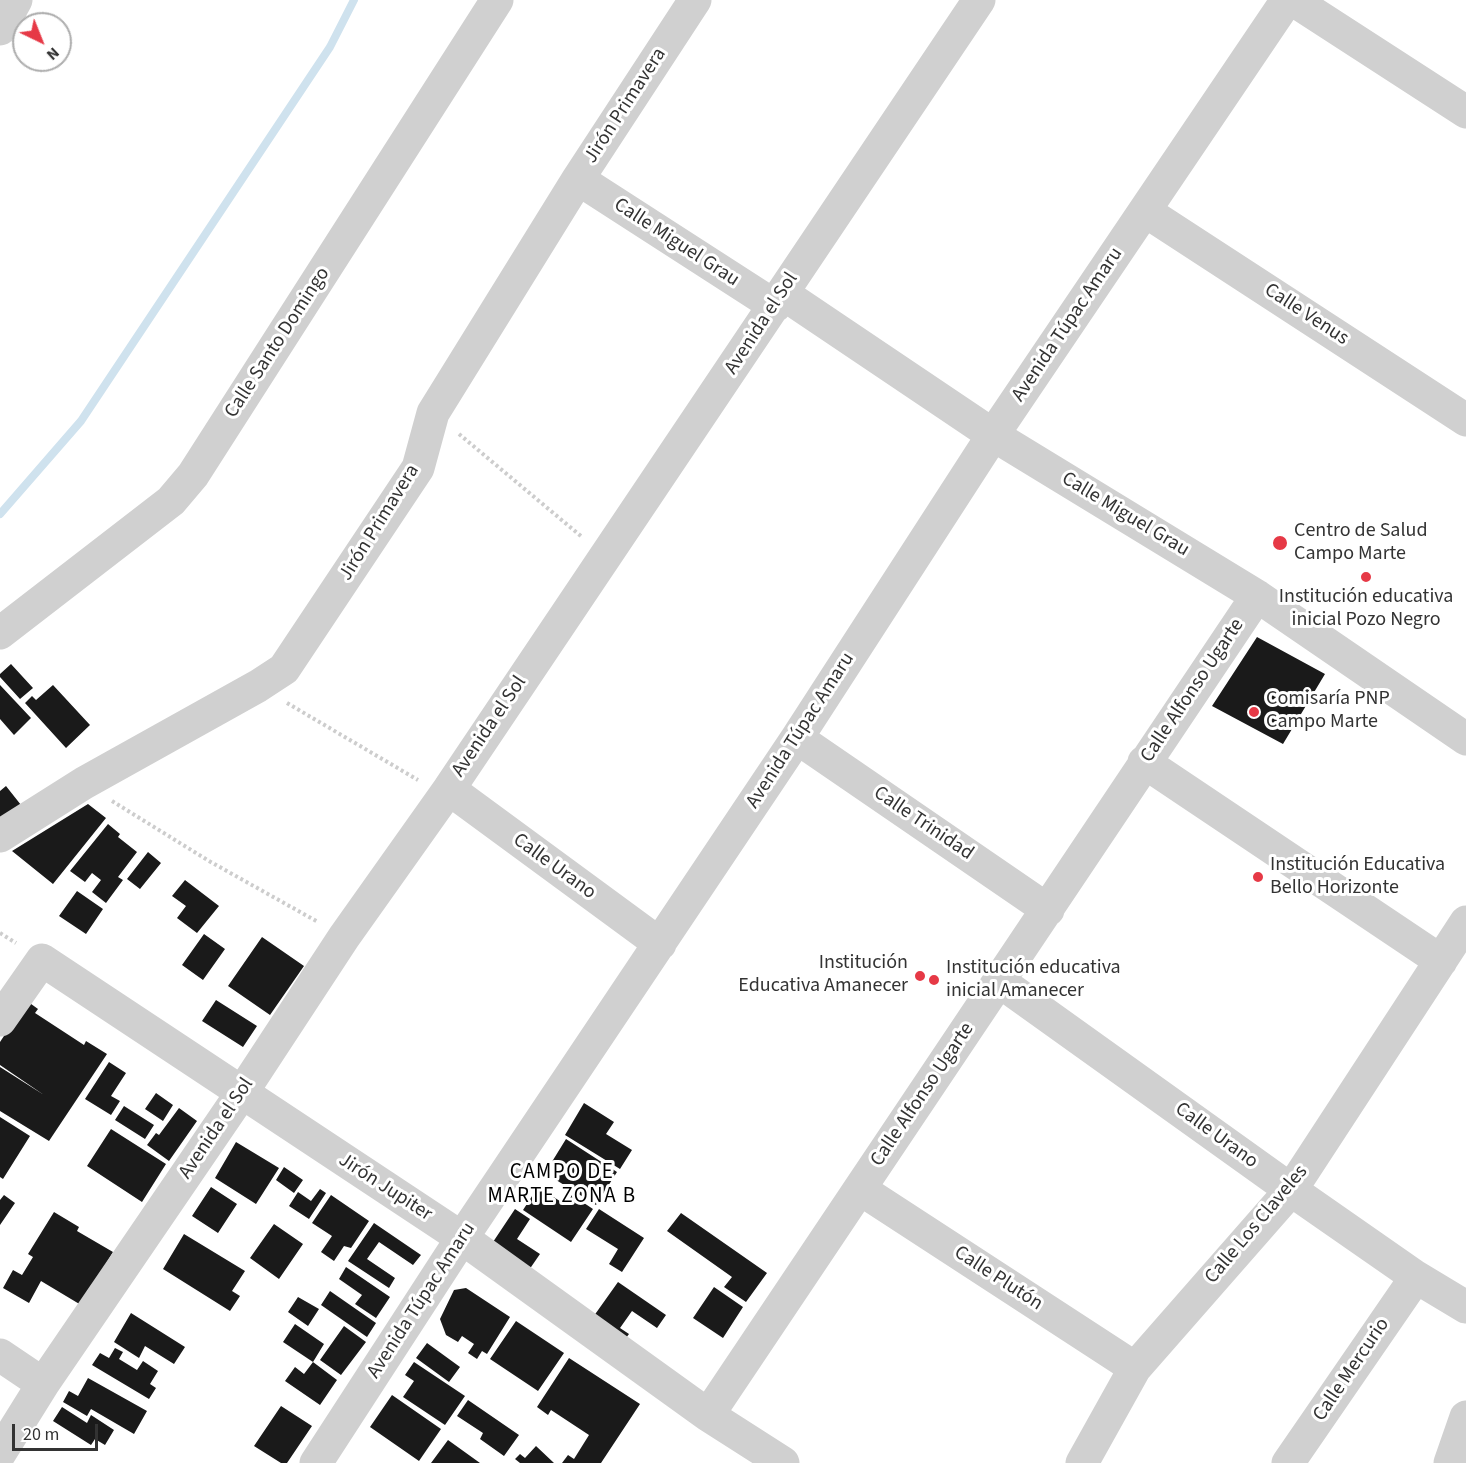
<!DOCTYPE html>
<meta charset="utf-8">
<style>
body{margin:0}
#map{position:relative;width:1466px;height:1463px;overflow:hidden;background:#fff;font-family:"Source Sans 3",sans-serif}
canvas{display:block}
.north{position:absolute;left:12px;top:12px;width:60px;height:60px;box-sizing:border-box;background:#fff;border:2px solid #adadad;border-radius:50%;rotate:137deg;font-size:16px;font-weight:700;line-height:24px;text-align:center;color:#333}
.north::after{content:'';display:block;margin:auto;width:21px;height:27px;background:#e63946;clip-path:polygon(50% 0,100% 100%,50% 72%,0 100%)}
.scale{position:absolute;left:12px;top:1424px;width:86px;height:27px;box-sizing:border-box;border:3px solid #333;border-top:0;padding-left:8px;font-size:18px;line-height:21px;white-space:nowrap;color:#333;-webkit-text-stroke:4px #fff;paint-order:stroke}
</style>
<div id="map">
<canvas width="1466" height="1463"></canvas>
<div class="north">N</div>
<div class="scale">20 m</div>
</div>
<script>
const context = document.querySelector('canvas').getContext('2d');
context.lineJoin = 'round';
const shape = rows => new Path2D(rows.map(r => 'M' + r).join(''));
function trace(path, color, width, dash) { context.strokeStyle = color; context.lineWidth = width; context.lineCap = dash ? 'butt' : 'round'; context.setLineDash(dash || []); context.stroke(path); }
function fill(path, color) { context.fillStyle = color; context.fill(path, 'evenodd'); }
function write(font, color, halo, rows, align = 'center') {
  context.font = font + ' "Source Sans 3",sans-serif'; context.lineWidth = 6; context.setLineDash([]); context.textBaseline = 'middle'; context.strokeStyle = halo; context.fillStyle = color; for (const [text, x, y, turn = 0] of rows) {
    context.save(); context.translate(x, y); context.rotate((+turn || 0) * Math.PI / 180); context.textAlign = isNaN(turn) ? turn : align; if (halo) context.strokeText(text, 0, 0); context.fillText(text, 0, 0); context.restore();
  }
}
trace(shape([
 [0,514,81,421,330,47,354,0]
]), '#cfe2ee', 8);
fill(shape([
 [1257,637,1325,674,1283,744,1212,706],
 [11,664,33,688,20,699,0,677,0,674],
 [0,685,31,718,14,735,0,719],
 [53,685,90,725,66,748,25,703,32,696,36,700],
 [6,786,21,805,0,823,0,791],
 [88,804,106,818,53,884,12,851],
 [108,824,120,834,118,837,137,852,118,877,123,880,106,903,92,892,101,880,92,873,85,882,70,871],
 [148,852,161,863,140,889,127,879],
 [185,880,219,906,197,933,177,918,186,906,172,896],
 [77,891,103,909,86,934,59,916],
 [204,934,225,949,203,980,182,965],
 [262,937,304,966,270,1015,228,986],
 [216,1000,257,1026,243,1047,202,1021],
 [27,1001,38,1009,35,1013,84,1045,86,1041,107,1054,49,1141,0,1111,0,1067,44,1095,0,1065,0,1042],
 [109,1062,126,1073,111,1096,120,1101,111,1115,85,1099],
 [156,1093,173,1105,163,1121,145,1109],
 [584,1103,614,1122,606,1134,632,1150,620,1169,565,1135],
 [124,1106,154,1125,145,1139,115,1120],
 [179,1108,197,1121,169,1161,147,1145,156,1133,159,1135],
 [0,1117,30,1136,3,1179,0,1177],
 [111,1129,166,1164,142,1202,87,1166],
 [566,1139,617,1172,596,1205,545,1173],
 [236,1142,279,1168,256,1204,215,1178],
 [284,1167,303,1180,294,1193,276,1180],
 [211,1187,237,1204,218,1233,192,1216],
 [538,1187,566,1205,572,1195,593,1209,571,1242,523,1210],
 [320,1189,326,1193,309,1219,289,1206,298,1192,311,1201],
 [4,1195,15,1203,0,1225,0,1200],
 [331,1195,369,1221,351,1248,344,1246,334,1261,321,1252,332,1236,312,1223],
 [515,1209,530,1219,517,1239,540,1254,529,1270,491,1245],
 [599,1209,644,1238,622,1272,609,1264,618,1249,586,1229],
 [54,1212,79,1227,77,1231,113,1252,81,1305,41,1281,29,1303,3,1288,13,1270,22,1275,33,1257,28,1254],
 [681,1213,767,1273,746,1302,724,1287,732,1277,667,1231],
 [374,1223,421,1255,413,1265,379,1242,367,1259,395,1278,389,1288,348,1261],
 [274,1224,303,1244,279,1279,250,1258],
 [184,1234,245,1271,232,1291,240,1296,230,1311,163,1269],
 [346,1267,390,1297,376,1318,355,1304,362,1295,339,1279],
 [618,1282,666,1315,657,1328,632,1311,620,1328,629,1334,623,1342,591,1320],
 [714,1287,743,1307,723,1338,693,1318],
 [466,1288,510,1317,487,1354,482,1351,477,1359,468,1353,474,1344,462,1336,458,1342,446,1335,440,1319,454,1290],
 [330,1291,376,1323,367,1337,321,1305],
 [298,1297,319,1309,308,1326,288,1312],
 [131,1313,185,1347,174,1364,145,1346,139,1358,114,1342],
 [516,1321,564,1353,538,1391,490,1359],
 [295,1324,324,1344,313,1362,283,1342],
 [344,1326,366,1342,341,1375,320,1360],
 [427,1343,460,1367,449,1382,416,1358],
 [115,1348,123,1352,119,1359,137,1370,143,1361,158,1371,150,1384,156,1388,149,1399,92,1365,100,1353,109,1358],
 [569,1358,640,1404,601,1463,562,1463,568,1455,574,1459,589,1435,551,1410,548,1415,537,1407],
 [313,1362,337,1380,320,1405,285,1381,295,1367,304,1374],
 [414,1362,465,1396,445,1425,403,1397,414,1381,405,1375],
 [88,1378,147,1411,134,1434,91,1409,87,1416,63,1402,69,1391,78,1396],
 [392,1395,441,1429,419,1461,370,1427],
 [468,1400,519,1435,504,1456,480,1439,483,1433,457,1416],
 [281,1406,312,1426,287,1463,281,1463,254,1446],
 [62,1407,87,1423,91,1415,114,1430,105,1445,95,1439,91,1445,53,1421],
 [448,1440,480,1463,431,1463],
 [536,1446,554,1463,520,1463,515,1459,520,1454,525,1458]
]), '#1a1a1a');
trace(shape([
 [459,434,582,537],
 [287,703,418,780],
 [112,801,209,861,318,922],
 [0,933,16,943]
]), '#cdcdcd', 4, [3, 3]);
trace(shape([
 [1293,0,1466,112],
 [0,29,16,0],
 [578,179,775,306],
 [1145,211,1466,420],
 [782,293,993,435,1257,596,1466,739],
 [0,633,171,501,193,475,497,0],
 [797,738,1048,910],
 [1144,762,1441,961],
 [449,789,660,944],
 [0,836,84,783,258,686,284,669,418,468,433,413,578,179,695,0],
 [999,981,1291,1190,1416,1277,1466,1307],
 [0,1020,42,960,462,1238,708,1415,783,1463],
 [860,1189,1135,1368],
 [0,1355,43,1384],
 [708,1415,1257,596],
 [0,1453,43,1384,241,1094,344,937,449,789,979,0],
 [316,1463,462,1238,797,738,993,435,1287,0],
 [1082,1463,1135,1368,1291,1190,1466,922],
 [1288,1463,1416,1277],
 [1450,1463,1466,1417]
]), '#d0d0d0', 33);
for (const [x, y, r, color] of [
 [1280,543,8,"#e63946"],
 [1366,577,6,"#e63946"],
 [1254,712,6,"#e63946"],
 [1258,877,6,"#e63946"],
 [920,976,6,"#e63946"],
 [934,980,6,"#e63946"]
]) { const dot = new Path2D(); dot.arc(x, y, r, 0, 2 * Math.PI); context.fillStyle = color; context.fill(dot); trace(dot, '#fff', 2); }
write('20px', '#333', '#fff', [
 ["Jirón Primavera",626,106,-57],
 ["Calle Miguel Grau",676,243,33],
 ["Calle Venus",1306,315,33],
 ["Avenida el Sol",762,324,-57],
 ["Avenida Túpac Amaru",1068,325,-56],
 ["Calle Santo Domingo",278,343,-57],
 ["Calle Miguel Grau",1125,515,31],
 ["Jirón Primavera",380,523,-58],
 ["Calle Alfonso Ugarte",1193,691,-56],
 ["Avenida el Sol",490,727,-56],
 ["Avenida Túpac Amaru",801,731,-57],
 ["Calle Trinidad",923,824,34],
 ["Calle Urano",554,867,36],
 ["Calle Alfonso Ugarte",923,1095,-56],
 ["Avenida el Sol",217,1129,-56],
 ["Calle Urano",1216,1136,36],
 ["Jirón Jupiter",385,1188,33],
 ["Calle Los Claveles",1257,1225,-50],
 ["Calle Plutón",998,1279,33],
 ["Avenida Túpac Amaru",422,1301,-57],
 ["Calle Mercurio",1352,1370,-56]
]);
write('20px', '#333', '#fff', [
 ["Centro de Salud",1294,532],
 ["Campo Marte",1294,555],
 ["Institución educativa",1366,598,"center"],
 ["inicial Pozo Negro",1366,621,"center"],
 ["Comisaría PNP",1266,700],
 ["Campo Marte",1266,723],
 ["Institución Educativa",1270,866],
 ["Bello Horizonte",1270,889],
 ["Institución",908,964,"right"],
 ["Educativa Amanecer",908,987,"right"],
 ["Institución educativa",946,969],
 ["inicial Amanecer",946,992]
], 'left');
context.letterSpacing = '1.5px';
write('21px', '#000', '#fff', [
 ["CAMPO DE",562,1173],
 ["MARTE ZONA B",562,1197]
]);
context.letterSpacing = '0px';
</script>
